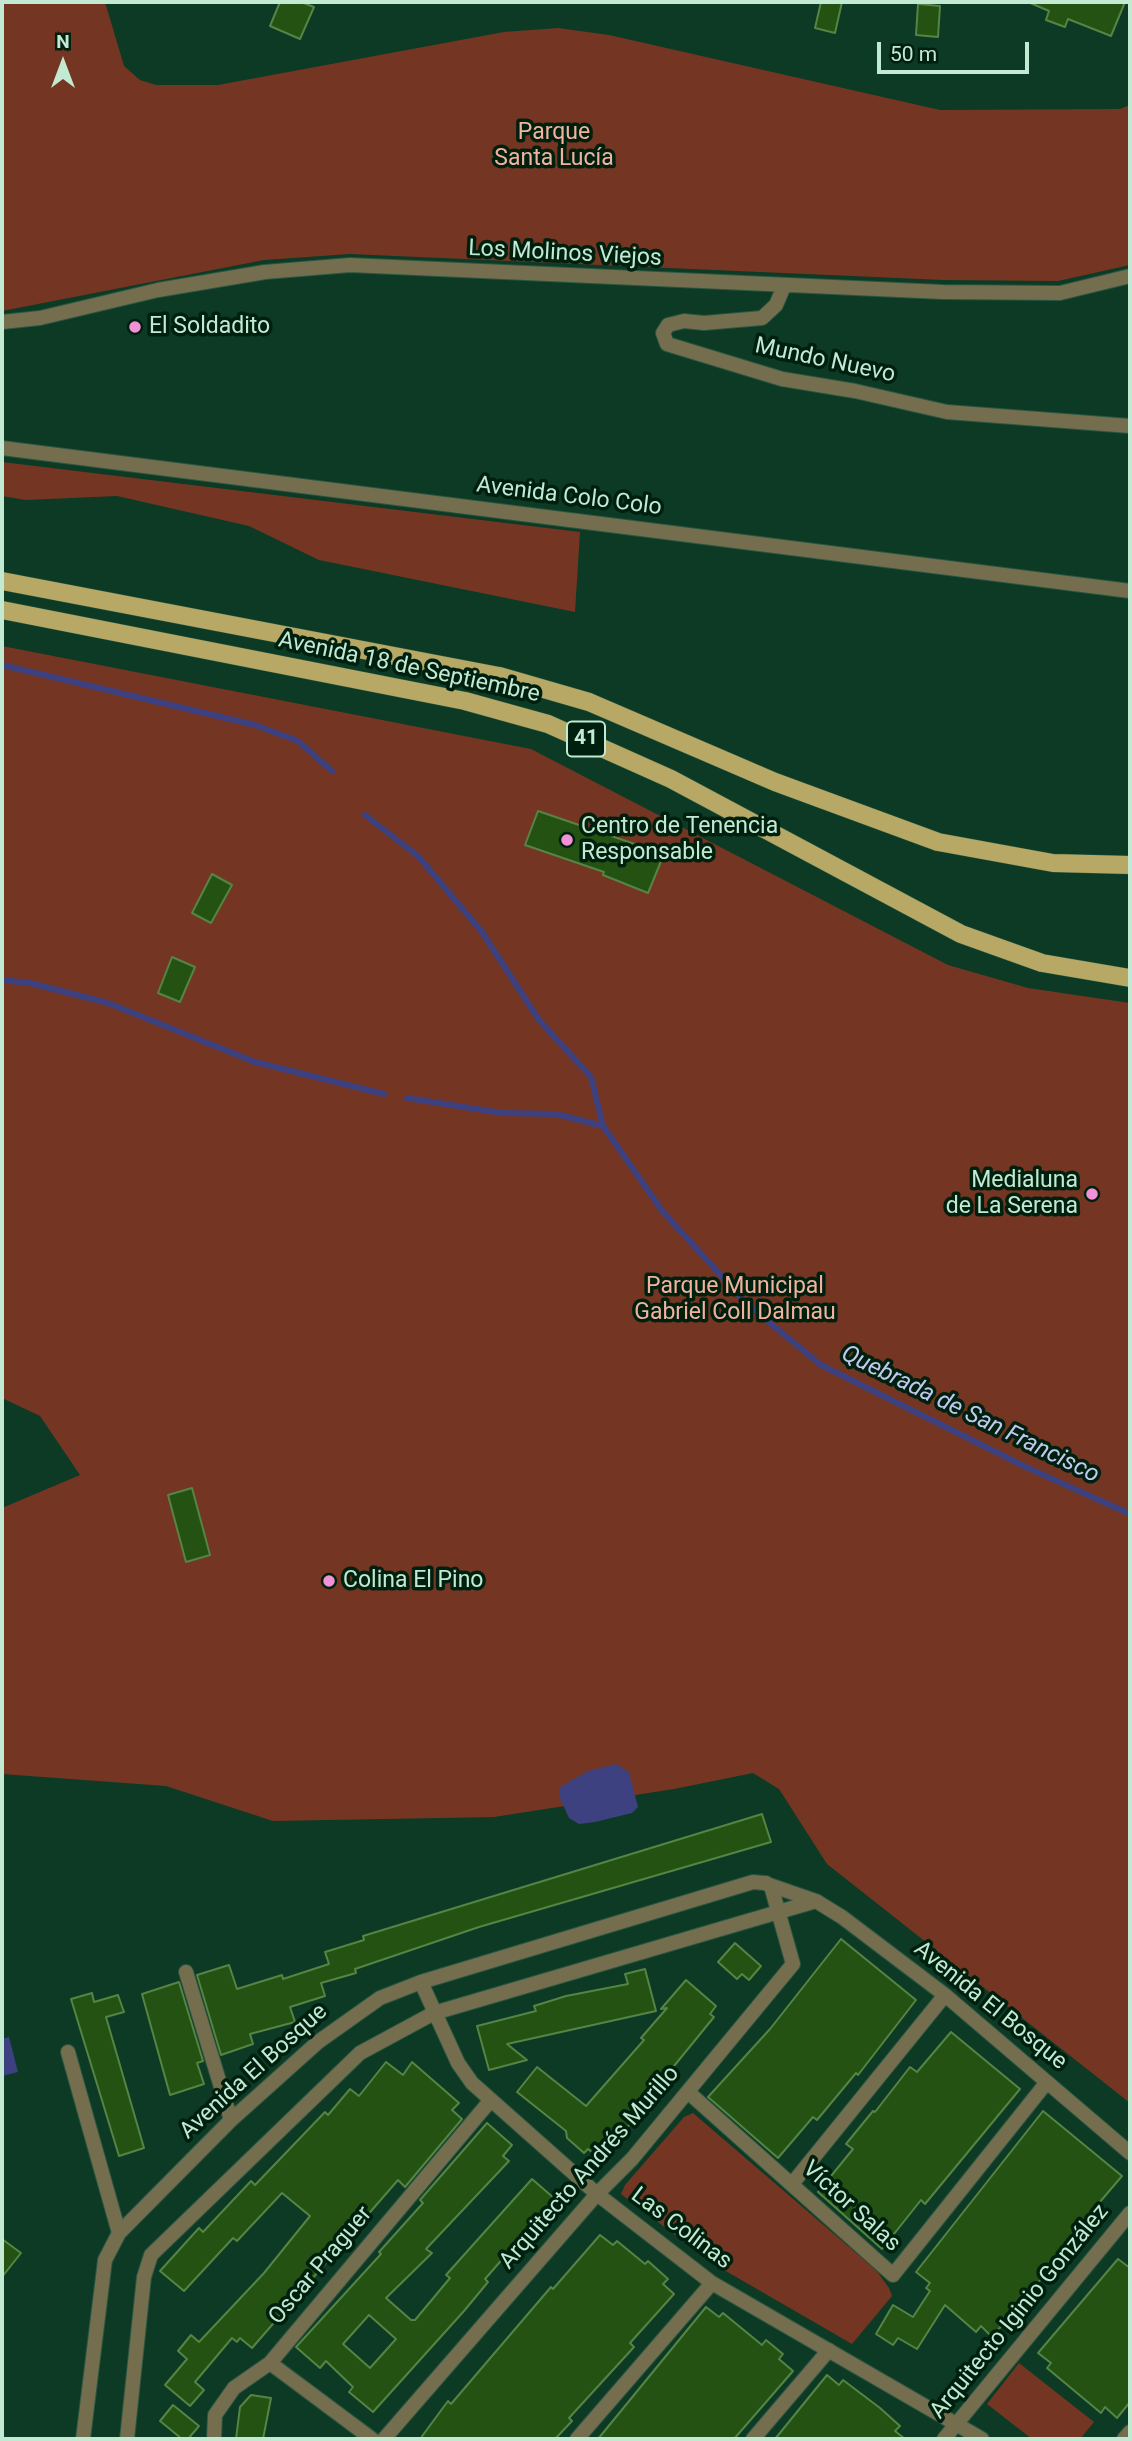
<!DOCTYPE html>
<meta charset="utf-8">
<style>
body{margin:0}
#map{position:relative;width:1132px;height:2441px;overflow:hidden;background:#0c3a25;font-family:Roboto,sans-serif}
canvas{display:block}
.frame{position:absolute;inset:0;border:4px solid #c2e9d1;pointer-events:none}
.north{position:absolute;left:28px;top:28px;width:70px;height:70px;-webkit-text-stroke:5px #00200f;paint-order:stroke;rotate:0deg;font-size:19px;font-weight:700;line-height:28px;text-align:center;color:#c2e9d1}
.north::after{content:'';display:block;margin:auto;width:24px;height:32px;background:#c2e9d1;clip-path:polygon(50% 0,100% 100%,50% 72%,0 100%)}
.scale{position:absolute;left:877px;top:42px;width:152px;height:32px;box-sizing:border-box;border:4px solid #c2e9d1;border-top:0;padding-left:9px;font-size:21px;line-height:24px;white-space:nowrap;color:#c2e9d1;-webkit-text-stroke:5px #00200f;paint-order:stroke}
</style>
<div id="map">
<canvas width="1132" height="2441"></canvas>
<div class="frame"></div>
<div class="north">N</div>
<div class="scale">50 m</div>
</div>
<script>
const context = document.querySelector('canvas').getContext('2d');
context.lineJoin = 'round';
function fill(path, color) { context.fillStyle = color; context.fill(path, 'evenodd'); }
const shape = rows => new Path2D(rows.map(r => 'M' + r).join(''));
function trace(path, color, width, dash) { context.strokeStyle = color; context.lineWidth = width; context.lineCap = dash ? 'butt' : 'round'; context.setLineDash(dash || []); context.stroke(path); }
function write(font, color, halo, rows, align = 'center') {
  context.font = font + ' Roboto,sans-serif'; context.lineWidth = 7; context.setLineDash([]); context.textBaseline = 'middle'; context.strokeStyle = halo; context.fillStyle = color; for (const [text, x, y, turn = 0] of rows) {
    context.save(); context.translate(x, y); context.rotate((+turn || 0) * Math.PI / 180); context.textAlign = isNaN(turn) ? turn : align; if (halo) context.strokeText(text, 0, 0); context.fillText(text, 0, 0); context.restore();
  }
}
fill(shape([
 [2,2,105,2,124,66,140,80,156,85,218,85,504,32,558,28,609,35,940,110,1120,109,1130,105,1130,265,1058,281,943,280,350,254,264,260,2,311],
 [2,462,580,532,575,612,319,560,249,526,117,496,26,500,2,496],
 [2,646,531,749,948,965,1028,988,1130,1003,1130,2103,827,1864,779,1789,753,1773,674,1789,494,1817,273,1821,166,1786,2,1774,2,1508,80,1475,40,1416,2,1398],
 [693,2113,876,2270,889,2288,892,2296,852,2344,712,2263,621,2194,625,2185,684,2117],
 [1019,2363,1094,2422,1080,2439,1032,2439,987,2404]
]), '#743622');
fill(shape([
 [616,1764,629,1772,638,1807,632,1813,595,1822,579,1824,569,1818,559,1796,560,1787,588,1771],
 [9,2037,18,2072,2,2076,2,2039]
]), '#3e4180');
trace(shape([
 [2,665,255,725,298,741,332,771],
 [365,815,418,856,482,932,539,1020,591,1077,603,1126,663,1212,748,1305,821,1365,1028,1468,1130,1514],
 [2,980,30,983,108,1003,255,1062,384,1094],
 [407,1098,502,1113,556,1114,603,1126]
]), '#3e4180', 6);
const building = shape([
 [280,2,301,2,314,7,300,39,270,26,280,2],
 [821,2,842,2,835,33,815,28,821,2],
 [1028,2,1125,2,1111,36,1068,19,1065,27,1046,20,1049,11,1028,2],
 [918,4,940,6,938,37,916,35,918,4],
 [538,811,664,854,648,893,603,875,604,872,525,845,538,811],
 [212,874,232,885,211,923,192,913,212,874],
 [172,957,195,967,180,1002,158,993,172,957],
 [192,1488,210,1555,186,1562,168,1495,192,1488],
 [762,1814,771,1842,479,1927,355,1969,356,1973,321,1983,325,1996,290,2007,295,2022,250,2034,253,2044,221,2055,197,1975,229,1965,237,1989,282,1975,283,1979,329,1964,325,1952,364,1940,363,1936,762,1814],
 [841,1939,916,2000,858,2075,856,2073,817,2120,813,2117,778,2158,708,2097,770,2029,841,1939],
 [735,1943,761,1966,749,1980,742,1974,737,1979,718,1962,735,1943],
 [645,1969,656,2011,507,2044,527,2060,489,2070,477,2026,536,2011,534,2006,566,1996,628,1984,625,1974,645,1969],
 [686,1980,716,2006,710,2014,714,2017,661,2082,664,2085,600,2159,588,2149,584,2153,567,2138,566,2131,517,2092,537,2067,586,2106,644,2040,641,2038,667,2008,661,2009,686,1980],
 [179,1982,203,2061,197,2063,204,2084,170,2095,142,1994,179,1982],
 [92,1993,94,2002,118,1995,124,2012,106,2017,144,2148,119,2156,71,1999,92,1993],
 [951,2032,1020,2089,925,2204,921,2200,882,2249,818,2192,853,2149,846,2144,873,2111,875,2112,910,2067,917,2072,951,2032],
 [386,2062,403,2075,412,2062,459,2103,452,2110,462,2119,405,2187,398,2180,252,2348,240,2338,237,2342,232,2338,195,2382,204,2390,190,2406,165,2385,187,2359,178,2351,191,2335,199,2342,264,2273,310,2216,282,2193,237,2241,233,2238,184,2291,160,2271,199,2228,203,2232,251,2181,255,2185,325,2112,328,2115,350,2089,359,2096,386,2062],
 [1043,2111,1122,2176,1082,2223,1086,2226,992,2337,981,2326,976,2332,945,2305,917,2349,898,2338,893,2345,876,2334,893,2305,913,2317,930,2291,926,2288,930,2283,916,2272,1043,2111],
 [487,2123,512,2145,503,2156,509,2161,426,2249,432,2253,386,2298,411,2320,415,2320,450,2278,446,2275,532,2179,555,2199,485,2279,488,2282,464,2311,373,2412,349,2392,353,2387,326,2361,320,2368,296,2347,381,2254,379,2252,423,2203,420,2200,487,2123],
 [369,2315,396,2339,370,2368,343,2344,369,2315],
 [600,2235,613,2245,617,2241,645,2264,648,2261,668,2279,663,2284,674,2294,630,2343,634,2347,569,2418,572,2421,555,2439,420,2439,448,2401,451,2404,551,2287,553,2289,600,2235],
 [2,2239,21,2253,2,2277,2,2239],
 [1118,2259,1130,2268,1130,2402,1117,2418,1105,2407,1101,2413,1047,2368,1051,2363,1038,2353,1118,2259],
 [706,2307,719,2317,723,2313,762,2345,766,2340,783,2354,779,2359,793,2371,734,2439,598,2439,706,2307],
 [827,2375,839,2385,843,2380,880,2408,900,2426,895,2431,905,2439,775,2439,827,2375],
 [251,2395,271,2398,263,2439,236,2439,240,2407,251,2395],
 [173,2405,199,2426,188,2439,182,2439,160,2421,173,2405]
]);
fill(building, '#245212');
trace(building, '#558445', 2);
const minor = shape([
 [784,286,776,305,762,318,704,323,684,321,668,325,663,333,667,344,782,379,855,391,947,412,1130,426],
 [2,322,40,318,158,290,265,272,350,265,943,292,1060,293,1130,276],
 [186,1972,231,2120],
 [421,1982,458,2063,472,2083,597,2194,712,2283,982,2439],
 [68,2052,119,2233],
 [688,2092,893,2275,1047,2082],
 [792,2184,945,1995],
 [270,2363,372,2439],
 [83,2439,105,2260,119,2233,231,2120,318,2042,380,1998,421,1982,753,1882,764,1883,816,1901,842,1917,945,1995,1130,2153],
 [127,2439,144,2277,151,2255,360,2053,434,2013,816,1901],
 [214,2439,215,2415,234,2388,270,2363,490,2101],
 [384,2439,597,2194,632,2159,793,1964,771,1886,766,1883],
 [577,2439,712,2283],
 [753,2439,829,2350],
 [944,2439,1130,2213],
 [1124,2439,1130,2432]
]);
const tertiary = shape([
 [2,448,1130,591]
]);
const primary = shape([
 [2,581,499,676,589,702,775,782,938,842,1053,863,1130,865],
 [2,610,465,701,548,724,671,779,961,934,1042,963,1130,978]
]);
trace(minor, '#295641', 16);
trace(tertiary, '#295641', 16);
trace(primary, '#295641', 19);
trace(minor, '#746e4e', 14);
trace(tertiary, '#746e4e', 14);
trace(primary, '#b7a965', 18);
for (const [x, y, r, color] of [
 [135,327,7,"#f291d6"],
 [567,840,7,"#f291d6"],
 [1092,1194,7,"#f291d6"],
 [329,1581,7,"#f291d6"]
]) { const dot = new Path2D(); dot.arc(x, y, r, 0, 2 * Math.PI); context.fillStyle = color; context.fill(dot); trace(dot, '#00200f', 2.5); }
for (const [x, y, w] of [
 [586,739,38]
]) { const box = new Path2D(); box.roundRect(x - w / 2, y - 17.5, w, 35, 5); context.fillStyle = '#00200f'; context.fill(box); trace(box, '#c2e9d1', 2); }
write('bold 21px', '#c2e9d1', null, [
 ["41",586,739]
]);
write('23px', '#f2b29d', '#00200f', [
 ["Parque",554,133],
 ["Santa Lucía",554,159],
 ["Parque Municipal",735,1287],
 ["Gabriel Coll Dalmau",735,1313]
]);
write('23px', '#c2e9d1', '#00200f', [
 ["Los Molinos Viejos",565,254,3],
 ["Mundo Nuevo",825,361,12],
 ["Avenida Colo Colo",569,497,7],
 ["Avenida 18 de Septiembre",409,668,12],
 ["Avenida El Bosque",990,2006,39],
 ["Avenida El Bosque",254,2072,-42],
 ["Arquitecto Andrés Murillo",590,2168,-49],
 ["Víctor Salas",851,2207,42],
 ["Las Colinas",681,2229,37],
 ["Oscar Praguer",321,2266,-50],
 ["Arquitecto Iginio González",1020,2312,-51]
]);
write('23px', '#c2e9d1', '#00200f', [
 ["El Soldadito",149,327],
 ["Centro de Tenencia",581,827],
 ["Responsable",581,853],
 ["Medialuna",1078,1181,"right"],
 ["de La Serena",1078,1207,"right"],
 ["Colina El Pino",343,1581]
], 'left');
write('italic 24px', '#c3c8ef', '#00200f', [
 ["Quebrada de San Francisco",970,1415,26]
]);
</script>
